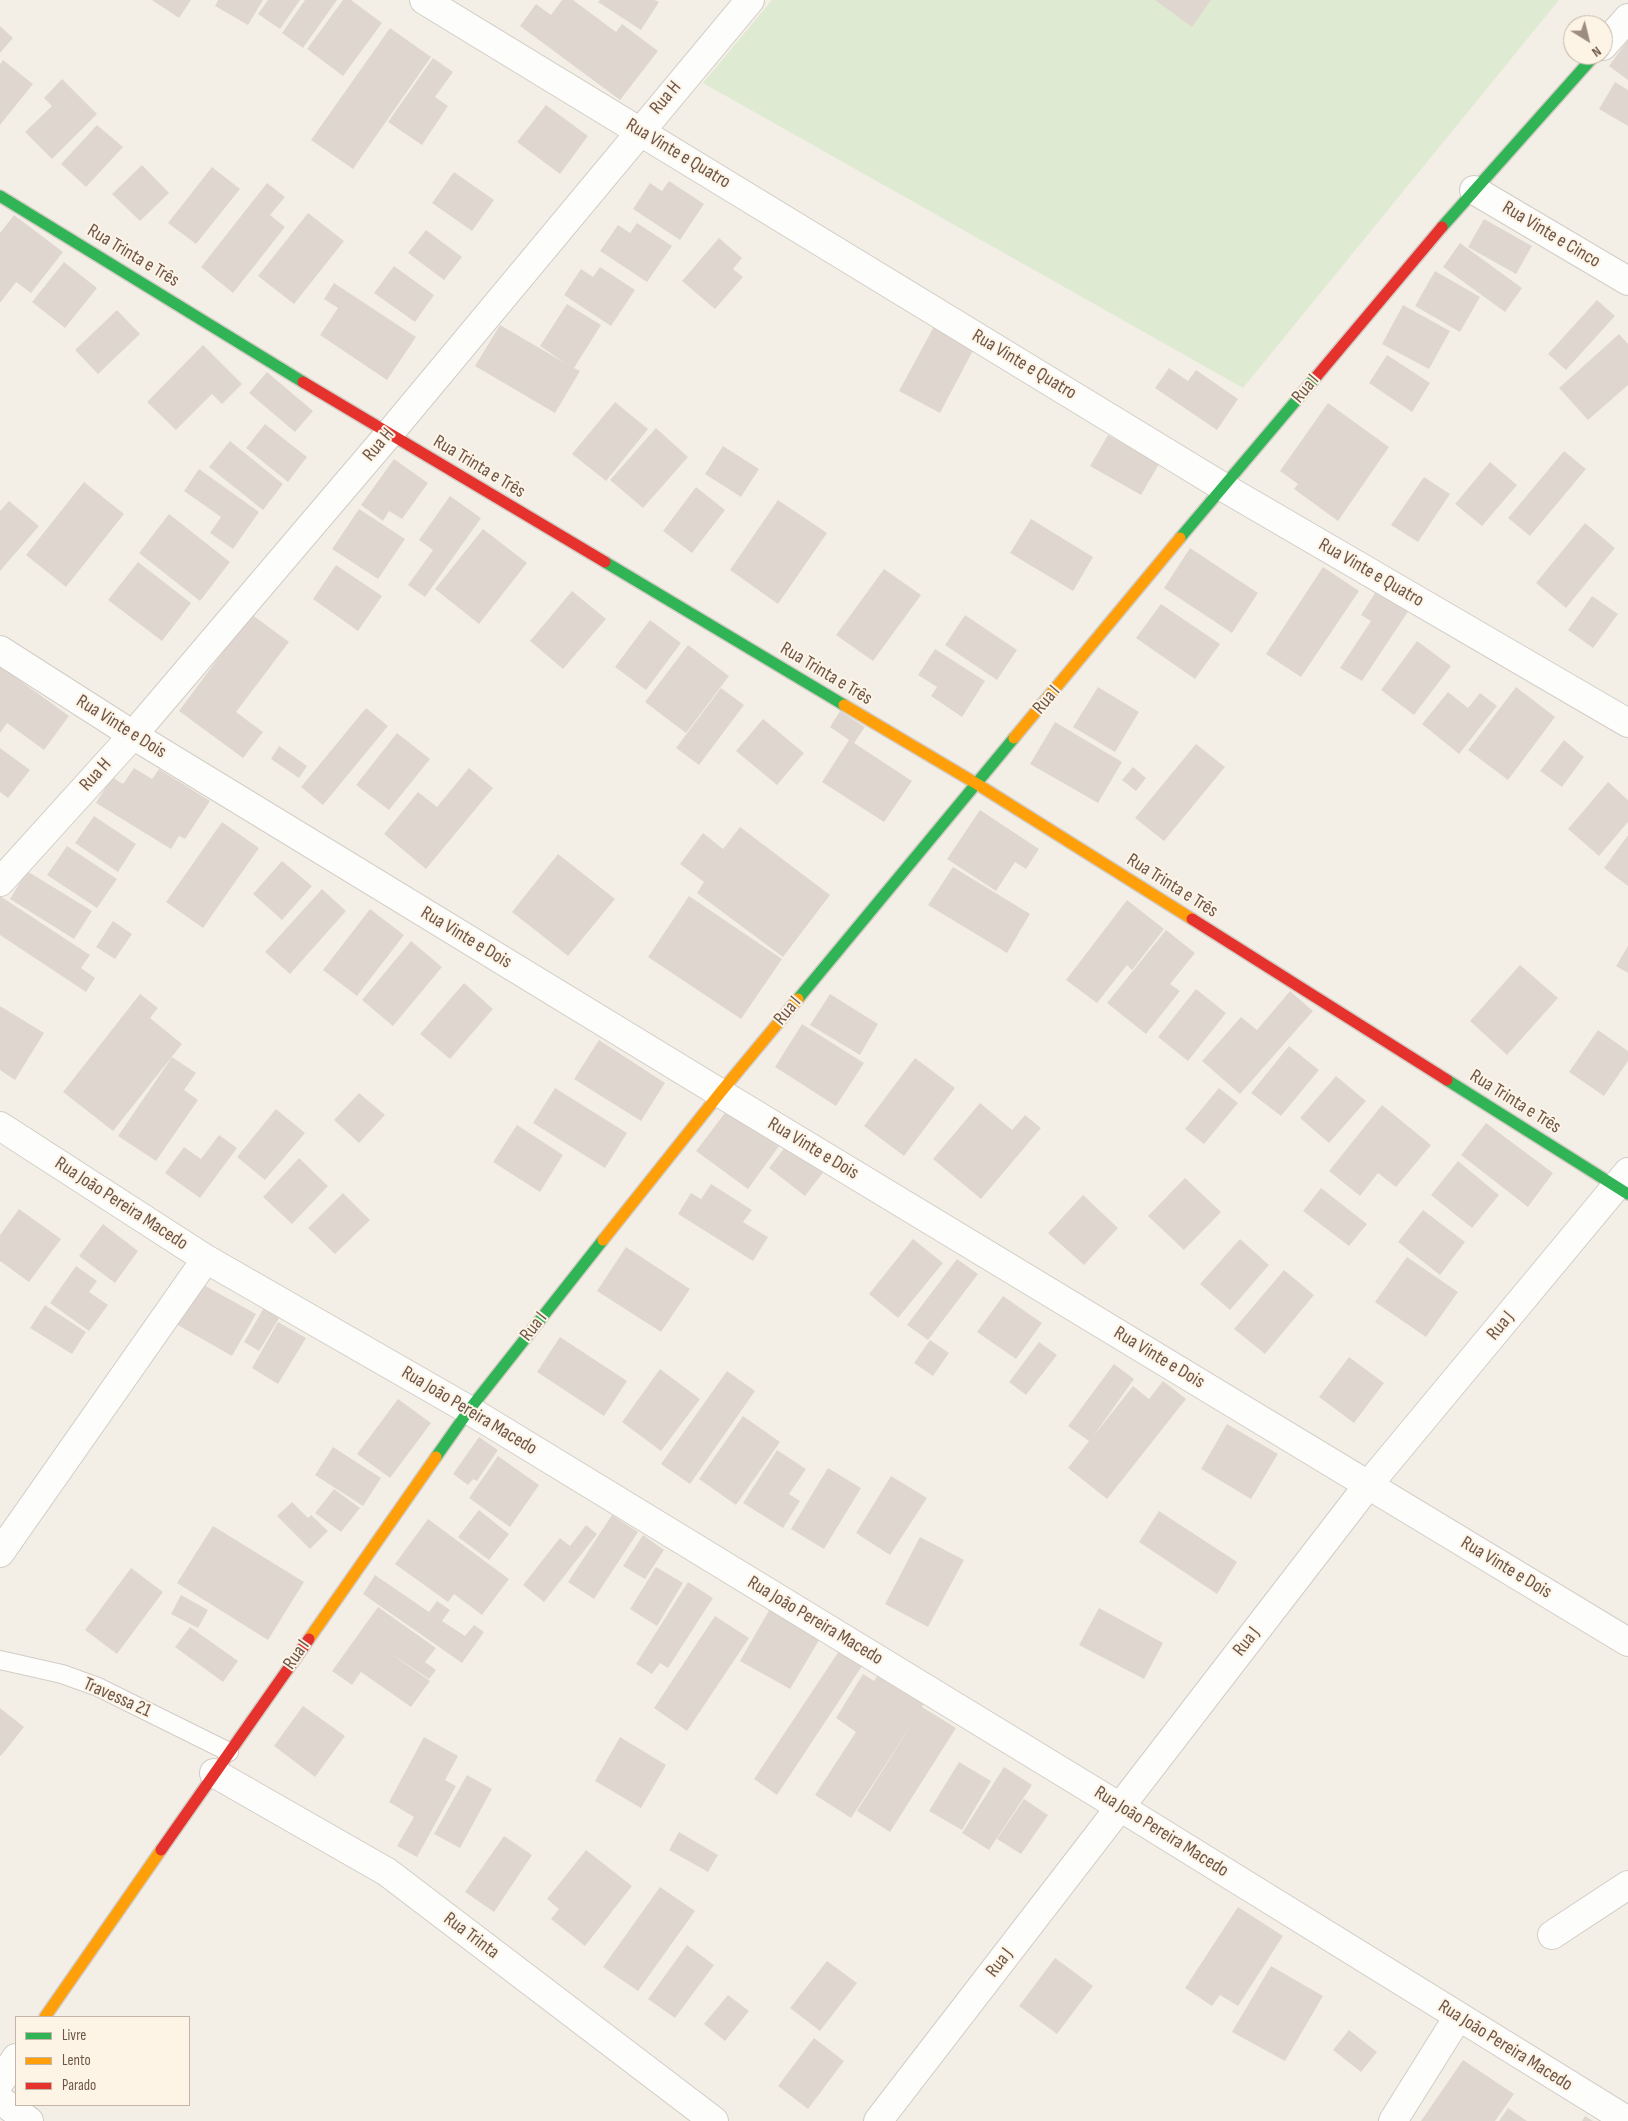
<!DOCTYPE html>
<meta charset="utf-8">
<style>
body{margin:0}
#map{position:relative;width:1628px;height:2121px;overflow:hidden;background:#f3efe7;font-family:"Sofia Sans Condensed",sans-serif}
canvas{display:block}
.legend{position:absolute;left:15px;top:2016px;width:175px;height:90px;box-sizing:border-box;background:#fdf4e6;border:1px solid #c4b5a8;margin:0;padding:6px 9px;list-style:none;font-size:15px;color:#6e574a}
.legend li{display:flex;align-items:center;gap:10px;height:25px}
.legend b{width:25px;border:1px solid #c4b5a8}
.north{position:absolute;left:1563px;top:15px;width:50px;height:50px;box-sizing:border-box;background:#fdf4e6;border:1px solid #c4b5a8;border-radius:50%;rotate:144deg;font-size:14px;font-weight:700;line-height:20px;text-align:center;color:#6e574a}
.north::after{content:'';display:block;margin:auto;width:18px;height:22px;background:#9d8c81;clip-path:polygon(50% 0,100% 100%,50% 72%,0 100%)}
</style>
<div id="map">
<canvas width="1628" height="2121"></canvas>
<ul class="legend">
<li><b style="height:6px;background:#30b455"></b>Livre</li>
<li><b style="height:6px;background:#ff9f0a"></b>Lento</li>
<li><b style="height:6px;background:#e5322d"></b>Parado</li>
</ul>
<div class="north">N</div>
</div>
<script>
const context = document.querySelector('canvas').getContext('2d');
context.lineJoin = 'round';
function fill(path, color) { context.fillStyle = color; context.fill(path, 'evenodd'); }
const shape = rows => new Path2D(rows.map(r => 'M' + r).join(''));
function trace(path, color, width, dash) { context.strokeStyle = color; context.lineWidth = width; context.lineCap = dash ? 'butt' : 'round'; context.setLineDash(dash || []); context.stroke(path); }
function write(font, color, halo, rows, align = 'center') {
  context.font = font + ' "Sofia Sans Condensed",sans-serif'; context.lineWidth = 4; context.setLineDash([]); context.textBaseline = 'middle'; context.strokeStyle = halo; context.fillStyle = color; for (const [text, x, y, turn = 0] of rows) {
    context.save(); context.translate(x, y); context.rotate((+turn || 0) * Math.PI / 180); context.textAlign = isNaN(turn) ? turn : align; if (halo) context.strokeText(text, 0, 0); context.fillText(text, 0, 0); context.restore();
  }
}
fill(shape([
 [772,0,1559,0,1243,388,703,83]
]), '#dfead2');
fill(shape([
 [152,0,191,0,179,18],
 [218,0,263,0,248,25,215,6],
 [268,0,300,0,280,29,258,14],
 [305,0,337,0,303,48,282,33],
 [343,0,351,0,382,23,343,76,307,49],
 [562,0,573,0,616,32,622,24,658,51,620,100,520,26,536,4,551,15],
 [600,0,655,0,659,2,641,30,598,2],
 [1155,0,1211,0,1192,27],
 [0,26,13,38,0,53],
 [390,28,431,57,353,169,311,140],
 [1628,40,1628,80,1609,66],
 [433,58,453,72,435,97,448,106,422,145,388,122],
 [3,60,33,84,0,125,0,64],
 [62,79,97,114,52,159,25,132,52,106,44,98],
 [1615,82,1628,90,1628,126,1599,109],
 [546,105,588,136,560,174,517,142],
 [97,125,123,147,86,187,61,164],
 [142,165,169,193,140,221,112,194],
 [212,167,240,189,196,244,168,223],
 [454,172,494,200,472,231,432,203],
 [669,181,704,204,680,240,633,209,650,183,662,191],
 [267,183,285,197,270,215,285,227,233,293,201,267],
 [308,213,344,241,294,304,258,276],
 [14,215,63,252,31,293,16,282,0,303,0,233],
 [1484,219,1532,246,1516,274,1468,247],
 [637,223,672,246,647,282,600,251,618,225,630,233],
 [426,230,462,257,444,280,408,253],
 [719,238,742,258,733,269,743,277,715,309,682,281],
 [1460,243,1522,288,1505,312,1443,267],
 [64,262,97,288,65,328,32,302],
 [394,266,434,295,415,322,374,293],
 [600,267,635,290,611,326,564,295,581,269,593,277],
 [1435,271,1480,297,1460,332,1415,306],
 [334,283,416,337,387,380,320,335,338,308,324,299],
 [1597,300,1615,316,1566,370,1548,354],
 [567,304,601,325,574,368,580,371,555,413,475,366,500,325,565,363,540,346],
 [1403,305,1450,331,1429,369,1382,344],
 [117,310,140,334,98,374,75,350],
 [938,319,978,341,940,413,899,391],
 [1619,334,1628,344,1628,385,1588,420,1559,388],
 [203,345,242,384,222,404,212,394,176,430,147,402],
 [1387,355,1430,383,1412,412,1369,383],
 [1169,368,1188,381,1196,370,1238,399,1217,430,1155,388],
 [267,372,313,411,295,432,249,393],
 [615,402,648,429,606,481,572,454],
 [1328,403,1389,447,1338,521,1294,489,1298,484,1280,471],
 [265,424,307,457,288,482,246,448],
 [656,428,688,457,643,508,610,480],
 [1108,435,1159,464,1141,495,1090,466],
 [230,441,283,484,263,510,209,467],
 [723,446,759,469,741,497,705,474],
 [1564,451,1586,469,1530,536,1508,518],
 [394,459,428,483,402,519,389,511,383,521,361,505],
 [1490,462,1517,485,1482,526,1455,504],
 [199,469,259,512,233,549,210,533,221,517,184,491],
 [1424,477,1450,494,1418,542,1391,525],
 [84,482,124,514,66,587,26,555],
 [696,487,725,510,692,553,663,531],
 [450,496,481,518,425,597,408,585,433,550,419,540],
 [778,500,827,533,778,604,730,570],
 [9,501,39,526,0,571,0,511],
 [359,509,405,539,378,579,332,549],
 [169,514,230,562,200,601,139,553],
 [1031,519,1093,557,1073,591,1010,553],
 [1585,523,1615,548,1566,608,1536,583],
 [483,529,527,563,479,624,435,589],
 [1190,548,1258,593,1232,633,1164,588],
 [138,562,191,603,162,641,108,600],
 [336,565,382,596,358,631,313,599],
 [1323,567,1359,591,1301,677,1266,654],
 [884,569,921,595,873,661,836,635],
 [1377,590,1409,610,1362,681,1340,668,1371,621,1361,615],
 [572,591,606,619,563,669,530,641],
 [1592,596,1618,614,1593,648,1568,630],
 [1161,604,1220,644,1195,679,1136,638],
 [251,614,289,642,236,712,263,732,243,758,179,711],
 [965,615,1017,650,997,680,945,645],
 [650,620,681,643,646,690,615,667],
 [1417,641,1451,666,1414,715,1381,690],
 [688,645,729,676,686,733,645,702],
 [935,649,985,681,962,717,931,696,937,687,918,675],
 [0,666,69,716,44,750,7,723,0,733],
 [1098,687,1139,712,1115,752,1073,727],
 [1516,687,1555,717,1508,780,1468,750],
 [721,688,744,705,699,765,676,748],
 [1448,692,1468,708,1480,693,1497,706,1459,754,1422,724],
 [366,708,388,726,323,805,301,787],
 [840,711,865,727,854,743,912,781,884,822,822,782,849,740,830,727],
 [763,719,804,753,777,785,736,751],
 [1055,722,1122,762,1098,803,1030,764],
 [397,733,430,759,389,810,356,785],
 [1564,740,1584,757,1562,787,1540,771],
 [1196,744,1225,767,1164,841,1135,818],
 [279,746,307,766,299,778,271,759],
 [0,748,30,770,8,798,0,792],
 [1133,767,1146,778,1136,791,1122,780],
 [134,768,152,779,159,769,210,801,185,839,179,836,171,849,96,803,112,777,123,784],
 [469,768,493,788,426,869,384,834,418,792,437,807],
 [1608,782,1628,800,1628,822,1599,856,1568,829],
 [980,810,1039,849,1026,869,1015,862,996,891,947,859],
 [94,816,136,844,118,872,75,843],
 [222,822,259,848,203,928,166,902],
 [740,827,830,895,783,957,697,893,704,882,680,864,703,833,723,849],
 [1628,835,1628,886,1604,868],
 [67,846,117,879,97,908,47,875],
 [558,854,615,899,568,956,512,912],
 [282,861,312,886,282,920,253,894],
 [953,867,1030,914,1007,953,928,905],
 [27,871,92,911,74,939,10,899],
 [322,889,346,911,290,974,265,952],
 [0,896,90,955,81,968,95,978,86,992,0,935],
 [689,896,782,959,741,1019,648,957],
 [1127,900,1164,929,1132,970,1127,965,1097,1003,1066,980],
 [370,909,404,935,357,996,323,970],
 [113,921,132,934,115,959,96,947],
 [1166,930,1195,953,1170,984,1180,991,1146,1034,1107,1003],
 [411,941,442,967,393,1026,362,1000],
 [1628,946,1628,973,1616,966],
 [1520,965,1558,998,1507,1055,1470,1021],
 [464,983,493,1009,450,1059,420,1034],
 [1196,989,1226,1013,1188,1061,1158,1037],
 [1290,991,1313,1011,1240,1094,1202,1061,1241,1017,1257,1030],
 [140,994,158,1008,150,1018,182,1044,113,1131,63,1092],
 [830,994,878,1024,860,1055,810,1025],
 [0,1006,44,1033,15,1080,0,1070],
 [802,1024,864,1063,836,1106,775,1067],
 [1598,1030,1628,1051,1628,1061,1604,1096,1569,1072],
 [599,1040,665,1083,641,1121,574,1079],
 [1289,1046,1319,1070,1281,1116,1251,1093],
 [172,1057,196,1073,184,1090,198,1100,156,1161,118,1136],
 [915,1058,955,1088,904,1156,864,1126],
 [1336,1076,1366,1101,1329,1143,1300,1118],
 [555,1088,627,1133,605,1168,533,1123],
 [1219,1088,1238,1103,1204,1144,1185,1129],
 [359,1093,385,1115,359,1143,334,1120],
 [980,1103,1012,1130,1025,1115,1041,1128,981,1199,933,1159],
 [1382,1105,1431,1145,1396,1187,1378,1173,1360,1196,1329,1171],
 [276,1109,305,1133,265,1180,237,1157],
 [728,1109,779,1146,748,1189,696,1151],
 [1486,1123,1553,1173,1528,1207,1461,1155],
 [517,1125,563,1155,540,1192,493,1162],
 [219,1135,237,1148,200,1198,165,1173,184,1147,201,1159],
 [789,1142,825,1170,805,1196,769,1168],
 [299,1158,328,1186,292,1224,263,1197],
 [1458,1161,1499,1195,1472,1228,1431,1195],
 [1185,1178,1221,1212,1184,1250,1148,1216],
 [711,1184,752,1210,743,1222,768,1237,753,1261,678,1214,691,1193,701,1199],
 [1321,1188,1367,1224,1349,1246,1303,1211],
 [343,1193,370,1220,335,1254,308,1228],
 [1083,1195,1118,1228,1084,1265,1048,1233],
 [19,1209,61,1239,29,1282,0,1261,0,1235],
 [1423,1210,1465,1242,1440,1275,1398,1242],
 [103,1224,138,1251,115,1283,79,1256],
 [913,1239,943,1263,898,1318,869,1294],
 [1240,1239,1269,1265,1230,1310,1200,1284],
 [626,1247,690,1289,661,1332,597,1291],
 [1407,1257,1458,1292,1426,1337,1375,1302],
 [957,1259,978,1274,928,1340,907,1325],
 [76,1266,97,1281,89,1292,108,1305,89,1331,50,1303],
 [1284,1270,1314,1295,1265,1354,1234,1329],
 [200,1283,256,1314,232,1356,176,1324],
 [1003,1296,1042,1323,1016,1359,977,1332],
 [45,1305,86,1332,72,1354,30,1328],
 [265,1306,281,1315,259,1351,244,1342],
 [278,1322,306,1338,278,1384,252,1368],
 [560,1337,627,1381,604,1416,537,1372],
 [930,1340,949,1353,933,1376,914,1363],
 [1039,1342,1057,1355,1026,1395,1009,1382],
 [1349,1357,1384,1383,1354,1423,1319,1397],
 [1114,1364,1134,1379,1092,1438,1133,1386,1149,1399,1163,1381,1186,1399,1107,1499,1068,1468,1089,1441,1068,1426],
 [660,1369,700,1399,661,1451,622,1422],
 [727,1371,755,1391,690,1484,661,1464],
 [398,1399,431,1423,390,1478,357,1454],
 [743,1416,780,1442,736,1505,699,1479],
 [1227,1424,1278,1454,1251,1499,1201,1469],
 [479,1437,498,1450,477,1481,473,1479,468,1485,453,1474],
 [333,1447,381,1478,363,1506,315,1475],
 [777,1450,806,1469,789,1494,800,1501,783,1528,743,1503],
 [498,1456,539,1485,510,1527,469,1498],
 [828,1468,861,1488,824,1549,791,1529],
 [891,1476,927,1498,890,1555,856,1533],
 [334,1489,360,1508,341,1532,315,1513],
 [292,1502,308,1518,311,1515,328,1531,310,1549,277,1516],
 [479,1510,509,1534,489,1560,458,1537],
 [1159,1511,1237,1562,1217,1594,1139,1542],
 [612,1515,638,1532,594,1599,568,1582],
 [428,1519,509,1579,482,1615,454,1594,448,1602,395,1564],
 [586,1525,597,1534,544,1602,523,1585,560,1538,570,1546],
 [213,1526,304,1582,268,1640,177,1583],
 [643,1535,664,1550,645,1579,623,1566],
 [920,1537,964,1560,928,1627,885,1604],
 [656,1567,683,1583,657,1626,630,1609],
 [131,1568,163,1592,117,1654,85,1630],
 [375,1575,429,1612,437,1601,450,1610,442,1621,465,1636,474,1625,484,1632,462,1663,363,1594],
 [688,1582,713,1598,668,1668,660,1663,652,1674,636,1664],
 [181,1595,208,1610,198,1628,171,1614],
 [378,1607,436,1648,425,1662,436,1670,429,1679,387,1651,430,1681,411,1707,361,1672,352,1685,332,1671],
 [771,1607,821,1637,790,1689,740,1661],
 [1099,1608,1163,1643,1144,1679,1079,1645],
 [715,1616,749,1638,687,1731,654,1708],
 [190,1627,238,1661,223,1682,175,1647],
 [843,1645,866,1660,777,1795,754,1779],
 [880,1672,926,1701,922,1707,956,1728,890,1832,857,1811,915,1719,851,1818,815,1795,856,1732,836,1718,863,1674,874,1681],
 [303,1706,345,1736,315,1777,274,1746],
 [0,1708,24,1727,1,1756,0,1755],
 [424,1737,458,1756,445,1780,456,1786,417,1857,397,1846,414,1817,389,1802],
 [620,1737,666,1765,641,1808,595,1781],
 [959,1762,991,1781,962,1830,929,1811],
 [1004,1767,1032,1785,989,1850,962,1833],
 [467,1775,492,1789,460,1848,434,1834],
 [1024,1799,1048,1815,1021,1854,997,1839],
 [679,1832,718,1855,708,1872,669,1850],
 [504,1836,532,1855,494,1912,465,1892],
 [586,1850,632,1886,585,1946,551,1919,559,1909,547,1899],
 [660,1887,695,1911,638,1991,603,1967],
 [1238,1907,1283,1936,1238,2006,1220,1995,1212,2006,1185,1988],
 [687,1945,714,1965,675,2018,648,1999],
 [1055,1958,1093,1986,1057,2034,1019,2006],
 [827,1961,857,1983,820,2031,790,2008],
 [1271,1966,1323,1996,1285,2061,1232,2032],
 [728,1995,749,2011,725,2041,704,2024],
 [1349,2030,1377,2052,1361,2072,1333,2050],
 [814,2038,844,2061,808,2109,778,2086],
 [1463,2060,1514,2094,1495,2121,1421,2121],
 [1508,2108,1527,2121,1499,2121],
 [1585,2116,1593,2121,1582,2121]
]), '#dfd7cf');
const lane = shape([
 [0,1660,62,1674,98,1687,229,1752]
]);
const street = shape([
 [424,0,1223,487,1628,723],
 [1603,46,1628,18],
 [1474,190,1628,281],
 [0,650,133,735,720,1093,1628,1642],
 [0,882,133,735,389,434,750,0],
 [0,1126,206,1259,469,1410,1120,1807,1628,2121],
 [0,1553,206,1259],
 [214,1773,387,1872,714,2121],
 [1552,1935,1628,1885],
 [0,2082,16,2058],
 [0,2100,29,2121],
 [878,2121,1369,1484,1628,1172],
 [1393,2121,1458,2017]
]);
const fast = shape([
 [0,196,303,382],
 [1442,227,1595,55],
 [1180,538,1316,377],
 [605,562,844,705],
 [798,999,1014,738],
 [1447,1080,1628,1194],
 [436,1457,469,1410,603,1240]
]);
const slow = shape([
 [844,705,977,784,1192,919],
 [1014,738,1180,538],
 [603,1240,720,1093,798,999],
 [309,1639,436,1457],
 [45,2017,161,1850]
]);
const jam = shape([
 [1316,377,1442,227],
 [303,382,605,562],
 [1192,919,1447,1080],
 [161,1850,309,1639]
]);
trace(lane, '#d2ccc5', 20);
trace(street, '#d2ccc5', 30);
trace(fast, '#d2cbc4', 14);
trace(slow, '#d2cbc4', 14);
trace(jam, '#d2cbc4', 14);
trace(lane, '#fdfdfb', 18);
trace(street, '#fdfdfb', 28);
trace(fast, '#30b455', 11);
trace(slow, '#ff9f0a', 11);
trace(jam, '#e5322d', 11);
write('19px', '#6e574a', '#fdf4e6', [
 ["Rua H",666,98,-50],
 ["Rua Vinte e Quatro",678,154,31],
 ["Rua Vinte e Cinco",1551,235,31],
 ["Rua Trinta e Três",133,256,31],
 ["Rua Vinte e Quatro",1024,365,31],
 ["Rua I",1306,389,-50],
 ["Rua H",379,445,-50],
 ["Rua Trinta e Três",479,467,31],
 ["Rua Vinte e Quatro",1371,573,30],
 ["Rua Trinta e Três",826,674,31],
 ["Rua I",1047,700,-50],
 ["Rua Vinte e Dois",121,727,32],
 ["Rua H",96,775,-48],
 ["Rua Trinta e Três",1172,886,32],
 ["Rua Vinte e Dois",466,938,31],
 ["Rua I",788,1011,-50],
 ["Rua Trinta e Três",1515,1102,32],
 ["Rua Vinte e Dois",813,1149,31],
 ["Rua João Pereira Macedo",121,1204,33],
 ["Rua J",1501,1326,-50],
 ["Rua I",534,1327,-52],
 ["Rua Vinte e Dois",1159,1358,31],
 ["Rua João Pereira Macedo",469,1411,31],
 ["Rua Vinte e Dois",1506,1568,31],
 ["Rua João Pereira Macedo",815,1621,31],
 ["Rua J",1247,1642,-52],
 ["Rua I",297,1655,-55],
 ["Travessa 21",117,1698,24],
 ["Rua João Pereira Macedo",1161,1832,32],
 ["Rua Trinta",471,1936,37],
 ["Rua J",1000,1963,-52],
 ["Rua João Pereira Macedo",1505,2046,32]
]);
</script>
